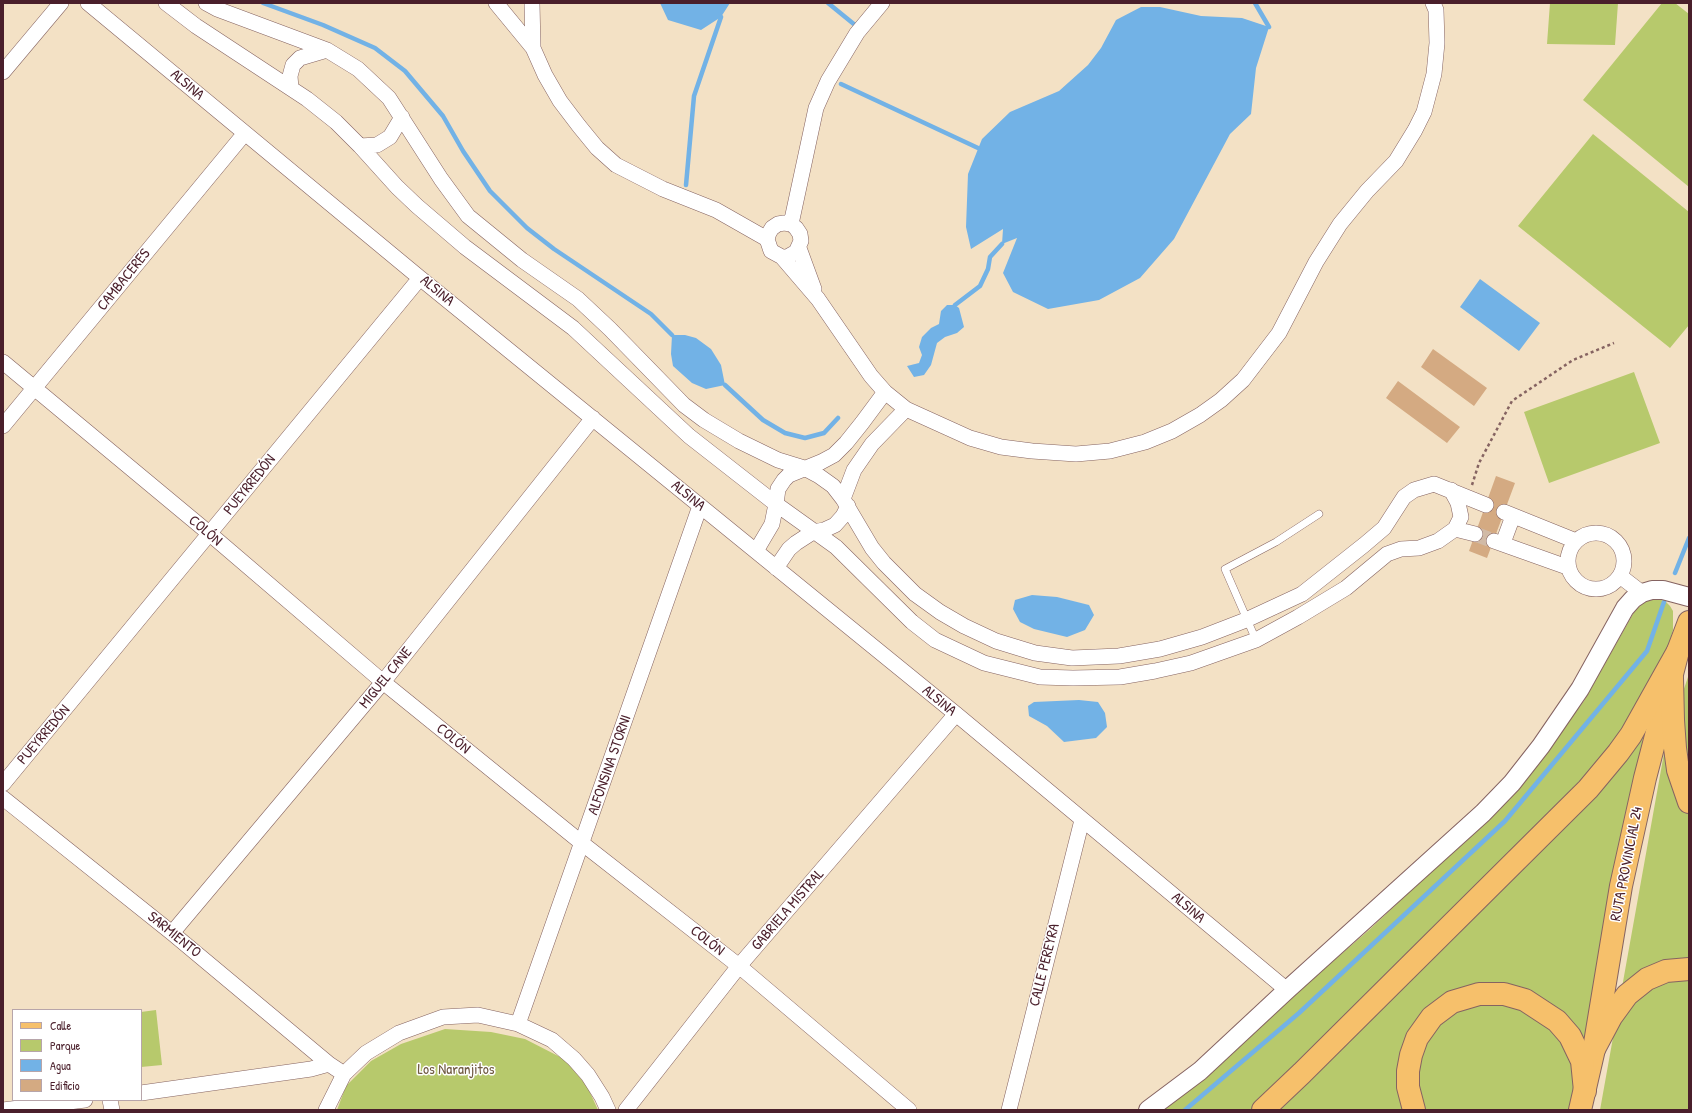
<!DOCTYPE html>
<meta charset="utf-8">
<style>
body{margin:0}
#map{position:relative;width:1692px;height:1113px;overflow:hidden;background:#f3e1c5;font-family:"Patrick Hand",sans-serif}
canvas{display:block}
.frame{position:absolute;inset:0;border:4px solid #4a1f2b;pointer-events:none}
.legend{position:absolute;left:12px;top:1009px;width:130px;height:92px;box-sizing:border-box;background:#fff;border:1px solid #b7a5aa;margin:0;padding:5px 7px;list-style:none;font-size:12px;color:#4a1f2b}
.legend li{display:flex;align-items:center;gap:8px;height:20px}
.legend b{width:20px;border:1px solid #b7a5aa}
</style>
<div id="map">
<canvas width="1692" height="1113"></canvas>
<div class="frame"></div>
<ul class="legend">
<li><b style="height:5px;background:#f6c06b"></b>Calle</li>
<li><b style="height:11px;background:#b7c96c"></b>Parque</li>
<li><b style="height:11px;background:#72b2e6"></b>Agua</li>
<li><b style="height:11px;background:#d4aa82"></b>Edificio</li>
</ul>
</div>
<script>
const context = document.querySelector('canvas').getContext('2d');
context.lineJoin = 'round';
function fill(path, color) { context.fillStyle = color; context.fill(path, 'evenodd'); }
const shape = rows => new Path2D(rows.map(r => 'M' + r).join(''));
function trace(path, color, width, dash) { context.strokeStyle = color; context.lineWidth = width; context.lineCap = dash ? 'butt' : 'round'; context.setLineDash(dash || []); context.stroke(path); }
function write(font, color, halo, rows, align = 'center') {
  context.font = font + ' "Patrick Hand",sans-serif'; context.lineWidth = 3; context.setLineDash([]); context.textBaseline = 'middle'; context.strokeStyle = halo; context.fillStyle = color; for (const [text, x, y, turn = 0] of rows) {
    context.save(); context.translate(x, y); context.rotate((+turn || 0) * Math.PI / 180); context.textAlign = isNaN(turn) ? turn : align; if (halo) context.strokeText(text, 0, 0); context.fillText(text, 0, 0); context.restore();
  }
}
fill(shape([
 [1550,3,1618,3,1615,45,1547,44],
 [1662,3,1675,3,1689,14,1689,187,1583,100],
 [1593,134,1689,212,1689,325,1670,348,1518,226],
 [1634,372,1660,443,1549,483,1524,412],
 [1650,599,1659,599,1666,602,1670,606,1673,611,1673,630,1645,728,1572,1110,1157,1110,1176,1098,1369,930,1513,795,1584,701,1634,612,1642,604],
 [1689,674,1689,1110,1600,1110,1666,742],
 [156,1010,162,1065,141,1067,141,1012],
 [445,1029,491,1032,525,1039,564,1059,587,1086,598,1110,337,1110,346,1086,371,1061,401,1044]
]), '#b7c96c');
fill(shape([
 [660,3,730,3,721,17,701,30,668,20],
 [1141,7,1160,7,1201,16,1242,18,1269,27,1256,68,1251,114,1230,134,1174,239,1140,278,1099,300,1048,309,1013,292,1003,273,1017,238,1002,244,1003,229,971,249,966,227,968,174,982,139,1010,112,1059,91,1088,65,1101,48,1116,20],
 [1480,279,1540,323,1519,351,1460,307],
 [947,305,955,305,959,308,964,327,957,333,945,337,937,343,931,365,924,375,914,377,907,366,919,363,922,355,919,347,922,337,931,328,939,324,941,311],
 [672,335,685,335,696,338,711,349,721,365,725,385,706,389,692,383,673,366,671,354],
 [1032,595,1057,597,1089,605,1094,615,1085,630,1067,637,1034,629,1020,622,1013,609,1015,600],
 [1079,700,1098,702,1105,713,1107,727,1096,738,1064,742,1047,726,1029,716,1028,706,1034,702]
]), '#72b2e6');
trace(shape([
 [263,3,323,25,375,48,405,71,443,116,463,151,490,191,527,228,554,249,651,314,672,335],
 [828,3,855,25],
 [1255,3,1269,27],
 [841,84,978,148],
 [686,185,694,96,721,17],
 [955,305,980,286,988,269,990,257,1002,244],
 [725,385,763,420,785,433,805,438,824,433,838,418],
 [1675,573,1689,538],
 [1185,1110,1299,1013,1505,821,1647,651,1664,602]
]), '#72b2e6', 4.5);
fill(shape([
 [1433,349,1487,388,1474,406,1421,367],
 [1398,381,1460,427,1447,443,1386,398],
 [1496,476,1515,483,1487,558,1469,551]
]), '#d4aa82');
trace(shape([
 [1475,534,1494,541]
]), '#d1baa6', 15, [15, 8]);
const service = shape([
 [1256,640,1225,569,1276,542,1319,514]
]);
const minor = shape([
 [88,3,420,278,956,714,1287,990],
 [166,3,196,26,307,99,336,122,360,146,397,187,417,206,465,247,573,328,689,436,776,504,772,524,756,551],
 [206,3,217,9,327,50,358,69,389,98,441,179,468,216,522,260,578,299,610,329,684,405,704,420,739,441,778,460,804,468,819,476,833,486,843,499],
 [496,3,533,48,545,75,560,101,579,126,597,148,616,165,663,189,716,210,767,239],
 [532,3,533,48],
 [3,72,61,3],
 [291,88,290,76,293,65,300,58,327,50],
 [360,146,377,145,390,137,402,117],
 [791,224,816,108,828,81,857,33,882,3],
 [799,248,814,289],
 [782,257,787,257,796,252,801,241,800,234,796,228,791,224,784,223,778,224,772,228,769,233,767,239,771,251,782,257,818,299,871,376,885,392,906,409,970,438,1001,447,1032,451,1076,454,1110,451,1145,442,1172,431,1200,415,1221,400,1243,380,1279,333,1316,262,1340,224,1367,191,1396,161,1415,130,1424,112,1434,74,1437,43,1436,10,1433,3],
 [3,362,210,534,383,682,583,844,739,966,909,1110],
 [885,392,862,423,846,443,834,455,821,462,789,475,784,480,778,489,776,504,836,547,912,622,935,640,984,663,1040,677,1073,678,1120,677,1155,671,1191,663,1256,640,1298,617,1346,588,1387,554,1401,549,1419,548,1438,541,1455,529,1461,517,1458,503,1451,490],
 [906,409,872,444,854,470,843,499,872,548,884,563,915,594,940,612,964,626,996,641,1035,653,1072,658,1119,656,1160,649,1202,637,1246,620,1302,594,1364,545,1384,528,1404,497,1414,490,1434,484,1486,505],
 [3,426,245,133],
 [1504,512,1576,541],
 [1455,529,1475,534],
 '1568 561a28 28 0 1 1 56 0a28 28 0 1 1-56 0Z',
 [1494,541,1567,567],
 [1503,543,1513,516],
 [776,568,789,549,796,543,813,532,824,530,835,525,843,516,848,506],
 [1620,576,1642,593],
 [3,784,420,278],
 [3,798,172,933,329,1064,344,1074],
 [172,933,383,682,593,418],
 [518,1024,700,506],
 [141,1093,311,1069,329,1064],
 [110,1100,112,1110],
 [3,1110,85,1100],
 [326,1110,344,1074,366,1053,399,1033,443,1017,478,1015,518,1024,552,1040,574,1059,588,1075,602,1097,608,1110],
 [626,1110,739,966,956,714],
 [1009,1110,1082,820]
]);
const tertiary = shape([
 [1148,1110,1200,1071,1287,990,1483,813,1512,783,1541,746,1580,689,1625,608,1633,599,1642,593,1652,590,1663,590,1689,597]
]);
const primary = shape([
 [1580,1110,1594,1049,1621,886,1645,778,1678,651,1689,622]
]);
const motorway = shape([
 [1672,678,1673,720,1675,748,1678,770,1689,802],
 [1594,1049,1611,1017,1627,995,1647,979,1666,971,1689,969],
 [1263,1110,1302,1073,1588,789,1618,753,1631,735,1678,651],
 [1414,1110,1408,1087,1408,1071,1411,1055,1417,1038,1432,1017,1452,1002,1479,994,1504,994,1525,1000,1557,1021,1570,1036,1582,1061,1585,1091]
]);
trace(service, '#856361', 8);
trace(minor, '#856361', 16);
trace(tertiary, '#856361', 20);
trace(primary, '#856361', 24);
trace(motorway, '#856361', 24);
trace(shape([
 [1472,485,1479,463,1512,401,1573,360,1614,343]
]), '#856361', 2.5, [3, 3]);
trace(service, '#fff', 7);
trace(minor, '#fff', 15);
trace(tertiary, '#fff', 18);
trace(primary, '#f6c06b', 22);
trace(motorway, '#f6c06b', 22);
write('15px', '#4a1f2b', '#fff', [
 ["ALSINA",187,85,40],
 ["CAMBACERES",124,280,-51],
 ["ALSINA",437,291,39],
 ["PUEYRREDÓN",250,485,-51],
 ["ALSINA",688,496,39],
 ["COLÓN",205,531,40],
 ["MIGUEL CANE",386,678,-51],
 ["ALSINA",939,701,39],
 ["PUEYRREDÓN",44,735,-50],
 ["COLÓN",453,739,39],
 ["ALFONSINA STORNI",610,765,-71],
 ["RUTA PROVINCIAL 24",1627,864,-79],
 ["ALSINA",1188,908,40],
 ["GABRIELA MISTRAL",788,910,-49],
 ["SARMIENTO",174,935,39],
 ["COLÓN",707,941,38],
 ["CALLE PEREYRA",1045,965,-76]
]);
write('15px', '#705a42', '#fff', [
 ["Los Naranjitos",456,1070]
]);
</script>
